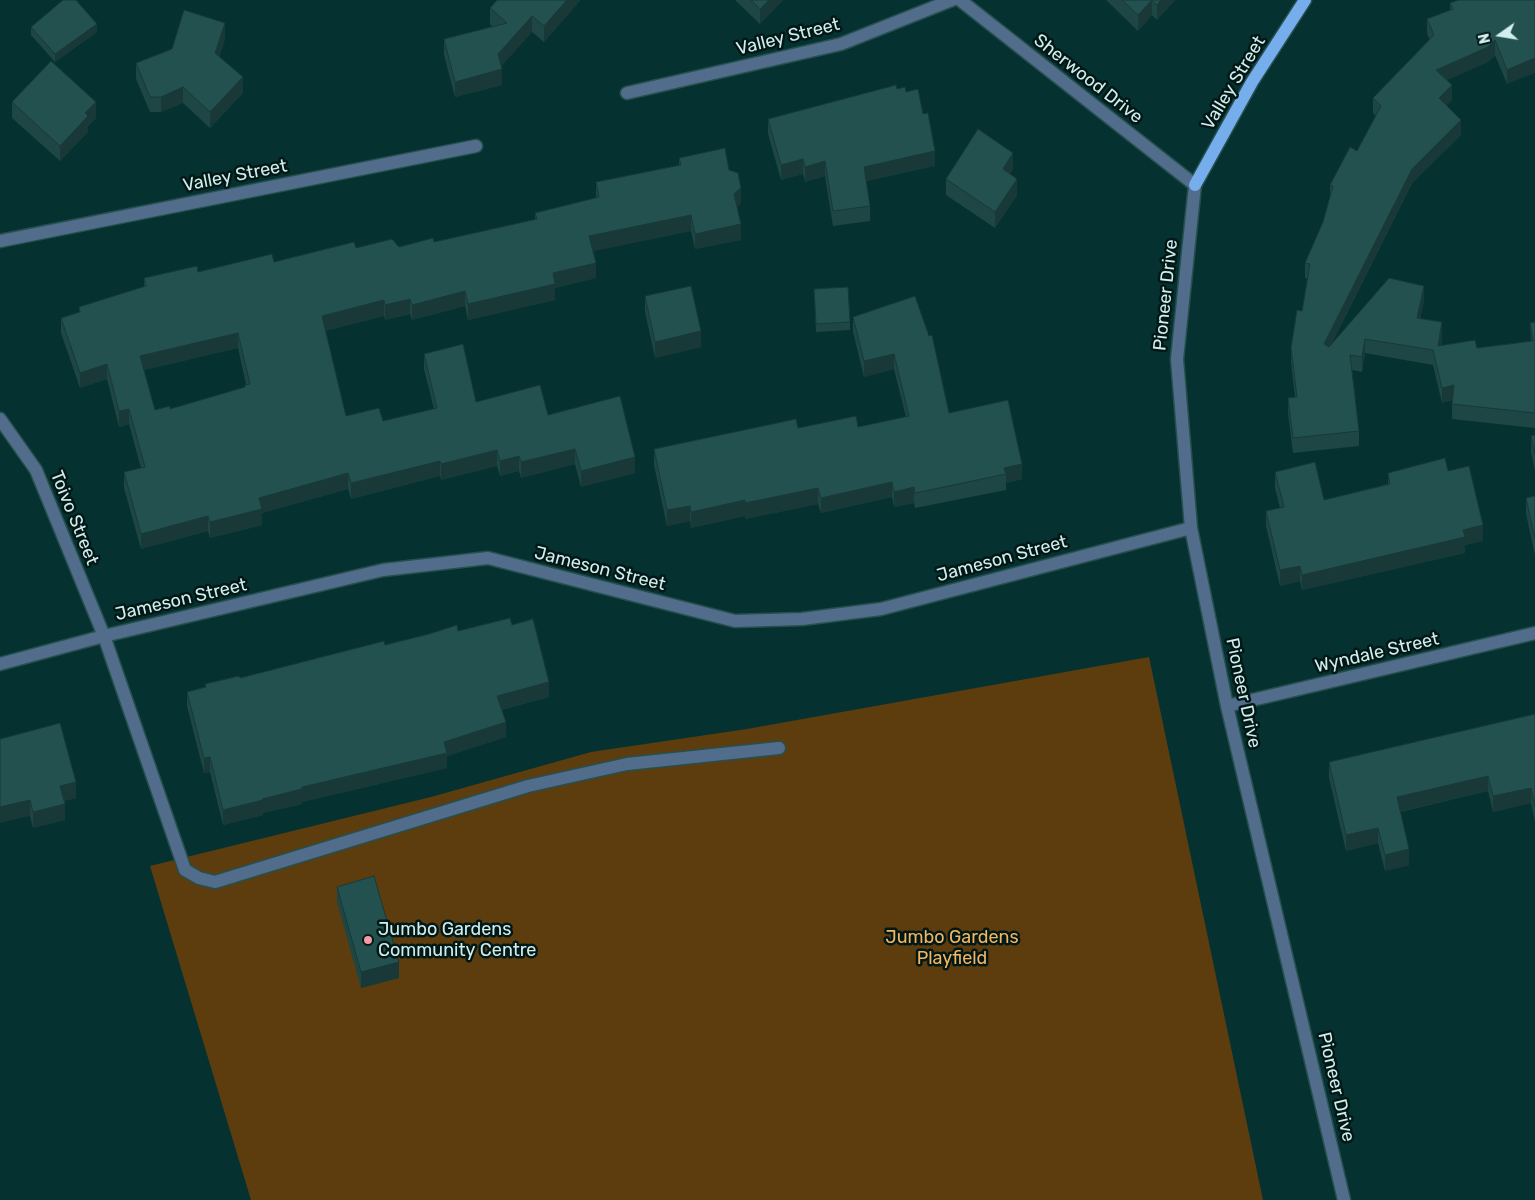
<!DOCTYPE html>
<style>
body{margin:0}
#map{position:relative;width:1535px;height:1200px;overflow:hidden;background:#053231;font-family:Rubik,sans-serif}
canvas{display:block}
.north{position:absolute;left:1475px;top:10px;width:50px;height:50px;-webkit-text-stroke:4px #021817;paint-order:stroke;rotate:257deg;font-size:14px;font-weight:700;line-height:20px;text-align:center;color:#d2edec}
.north::after{content:'';display:block;margin:auto;width:18px;height:22px;background:#d2edec;clip-path:polygon(50% 0,100% 100%,50% 72%,0 100%)}
</style>
<div id="map">
<canvas width="1535" height="1200"></canvas>
<div class="north">N</div>
</div>
<script>
const context = document.querySelector('canvas').getContext('2d');
context.lineJoin = 'round';
function fill(path, color) { context.fillStyle = color; context.fill(path, 'evenodd'); }
const shape = rows => new Path2D(rows.map(r => 'M' + r).join(''));
function trace(path, color, width, dash) { context.strokeStyle = color; context.lineWidth = width; context.lineCap = dash ? 'butt' : 'round'; context.setLineDash(dash || []); context.stroke(path); }
function write(font, color, halo, rows, align = 'center') {
  context.font = font + ' Rubik,sans-serif'; context.lineWidth = 5; context.setLineDash([]); context.textBaseline = 'middle'; context.strokeStyle = halo; context.fillStyle = color; for (const [text, x, y, turn = 0] of rows) {
    context.save(); context.translate(x, y); context.rotate((+turn || 0) * Math.PI / 180); context.textAlign = isNaN(turn) ? turn : align; if (halo) context.strokeText(text, 0, 0); context.fillText(text, 0, 0); context.restore();
  }
}
fill(shape([
 [1149,657,1263,1200,251,1200,150,866,431,797,591,752,747,729]
]), '#5d3d0e');
const minor = shape([
 [960,0,1195,185,1177,359,1191,528,1227,706,1344,1200],
 [627,93,841,44,952,0],
 [0,241,476,146],
 [0,419,36,470,104,636,185,870,199,878,215,882,528,786,627,764,779,748],
 [0,664,104,636,383,570,488,558,735,621,802,619,881,609,1191,528],
 [1227,706,1535,633]
]);
const major = shape([
 [1195,185,1252,82,1305,0]
]);
trace(minor, '#26504f', 15);
trace(major, '#26504f', 15);
trace(minor, '#526d8b', 12);
trace(major, '#76adec', 12);
fill(shape([
 [580,0,544,42,532,32,501,66,502,85,455,97,444,55,444,39,493,27,490,24,490,8],
 [735,0,783,0,760,24],
 [1106,0,1175,0,1157,20,1152,15,1138,31],
 [1535,0,1507,84,1495,55,1488,62,1447,80,1452,100,1446,105,1461,135,1412,183,1331,345,1424,301,1420,319,1442,337,1441,346,1477,348,1531,341,1530,323,1535,322,1535,428,1452,419,1452,400,1442,403,1433,365,1365,353,1362,372,1352,370,1359,431,1359,446,1293,453,1288,413,1288,398,1295,397,1291,363,1291,348,1302,311,1308,279,1305,278,1305,263,1323,222,1330,196,1330,185,1357,151,1376,116,1373,113,1373,98,1430,40,1427,34,1427,19,1450,10,1450,3],
 [31,27,97,32,55,62,31,35],
 [225,39,219,57,243,93,210,128,183,103,161,112,150,112,136,79,136,63],
 [897,89,906,92,935,166,866,181,870,206,870,221,833,226,825,176,805,182,803,174,781,180,768,134,768,119],
 [12,102,96,118,88,126,88,132,60,161,12,118],
 [679,158,729,170,741,203,737,207,741,240,695,249,691,231,593,251,596,278,555,288,555,300,468,320,465,306,412,320,410,314,385,320,384,316,325,331,346,416,383,421,434,409,424,369,424,354,476,402,548,415,635,473,581,487,575,464,521,478,519,471,500,476,497,466,441,480,440,476,351,499,348,489,262,513,262,525,210,538,208,531,141,549,124,488,124,472,141,468,129,424,119,427,107,379,80,388,61,333,61,318,79,312,79,307,144,287,144,278,198,272,274,262,356,248,399,247,434,242,535,220,535,213,596,198,596,182,679,165],
 [238,348,246,384,245,385,245,388,170,409,155,410,144,370],
 [1013,169,1010,174,1017,195,995,228,946,195,946,179],
 [814,289,850,322,850,330,816,332],
 [645,296,701,347,655,358,645,312],
 [915,296,949,413,1022,479,1006,483,1006,490,915,508,914,503,894,507,892,497,821,513,818,504,745,519,745,516,691,528,690,521,667,526,654,465,654,449,798,428,858,427,906,417,894,369,864,377,853,332,853,317],
 [1535,435,1535,471,1531,452,1531,436],
 [1448,471,1483,541,1465,545,1465,553,1302,590,1300,581,1280,586,1266,526,1266,511,1280,508,1275,488,1275,472,1324,500,1388,484,1388,473],
 [1535,496,1535,555,1526,514,1526,498],
 [512,625,549,697,502,710,506,737,447,756,447,768,302,802,302,804,263,813,263,815,223,825,210,772,204,773,187,706,187,692,205,687,205,684,240,678,385,645,458,631],
 [1535,714,1535,822,1531,803,1493,812,1488,791,1400,812,1409,865,1385,871,1378,843,1346,851,1329,778,1329,762],
 [0,739,76,798,64,801,65,820,33,828,30,816],
 [337,887,399,978,361,988,337,902]
]), '#1d4645');
fill(shape([
 [567,0,580,0,580,1,544,42,544,26],
 [769,0,783,0,760,24,760,9],
 [1152,0,1152,15,1138,31,1138,15],
 [1161,0,1175,0,1157,20,1157,5],
 [532,16,532,32,498,70,498,54],
 [225,23,225,39,215,69,215,53],
 [97,24,97,32,55,62,55,54],
 [1495,40,1495,55,1488,62,1436,85,1436,70],
 [1535,58,1535,73,1507,84,1507,70],
 [502,69,502,85,455,97,455,82],
 [243,77,243,93,210,128,210,112],
 [1452,85,1452,100,1439,113,1439,98],
 [183,87,183,103,161,112,161,97],
 [96,102,96,118,88,126,88,132,60,161,60,146,85,113],
 [1461,120,1461,135,1412,183,1324,359,1324,344,1412,169],
 [935,151,935,166,864,182,864,167],
 [1013,153,1013,169,1003,185,1003,169],
 [803,159,803,174,781,180,781,165],
 [825,161,825,176,805,182,805,167],
 [1017,179,1017,195,995,228,995,212],
 [741,188,741,203,734,209,734,194],
 [691,215,691,231,589,252,589,236],
 [741,224,741,240,695,249,695,234],
 [596,263,596,278,555,288,555,300,468,320,468,304,553,273],
 [1424,286,1424,301,1417,333,1417,318],
 [465,291,465,306,412,320,412,305],
 [410,299,410,314,385,320,385,305],
 [384,300,384,316,322,332,322,316],
 [1442,322,1442,337,1438,361,1438,346],
 [701,331,701,347,655,358,655,342],
 [238,333,238,348,140,371,140,356],
 [1365,339,1365,353,1362,372,1362,357],
 [894,354,894,369,864,377,864,361],
 [107,364,107,379,80,388,80,373],
 [1454,385,1454,400,1442,403,1442,388],
 [129,409,129,424,119,427,119,411],
 [575,449,575,464,521,478,521,462],
 [497,450,497,466,441,480,441,464],
 [519,456,519,471,500,476,500,461],
 [635,457,635,473,581,487,581,471],
 [440,461,440,476,351,499,351,483],
 [1022,464,1022,479,1006,483,1006,474,1004,468],
 [348,473,348,489,262,513,262,525,210,538,210,522,259,498],
 [892,482,892,497,821,513,821,498],
 [914,487,914,503,894,507,894,492],
 [818,488,818,504,745,519,745,503],
 [745,500,745,516,691,528,691,512],
 [690,506,690,521,667,526,667,510],
 [208,516,208,531,141,549,141,534],
 [1483,525,1483,541,1465,545,1465,553,1302,590,1302,575,1463,530],
 [1300,566,1300,581,1280,586,1280,570],
 [549,682,549,697,497,711,497,696],
 [506,722,506,737,447,756,447,768,302,802,302,804,263,813,263,815,223,825,223,810,302,787],
 [210,757,210,772,204,773,204,758],
 [1488,776,1488,791,1397,812,1397,797],
 [76,782,76,798,60,802,60,786],
 [1531,788,1531,803,1493,812,1493,796],
 [30,800,30,816,0,823,0,807],
 [65,804,65,820,33,828,33,812],
 [1378,828,1378,843,1346,851,1346,835],
 [1409,849,1409,865,1385,871,1385,855],
 [399,962,399,978,361,988,361,972]
]), '#183938');
const building = shape([
 [63,0,76,0,97,24,55,54,31,27,63,0],
 [497,0,567,0,544,26,532,16,498,54,502,69,455,82,444,39,507,23,490,8,497,0],
 [751,0,769,0,760,9,751,0],
 [1122,0,1161,0,1157,5,1152,0,1138,15,1122,0],
 [1458,0,1535,0,1535,58,1507,70,1495,40,1488,47,1436,70,1452,85,1439,98,1461,120,1412,169,1324,344,1329,347,1389,278,1424,286,1417,318,1442,322,1438,346,1475,340,1477,348,1533,341,1530,323,1535,322,1535,413,1452,404,1454,385,1442,388,1433,350,1365,339,1362,357,1350,355,1359,431,1293,438,1288,398,1297,397,1291,348,1297,310,1302,311,1310,264,1305,263,1323,222,1333,186,1330,185,1350,147,1357,151,1381,106,1373,98,1434,35,1427,19,1453,9,1450,3,1458,0],
 [184,10,225,23,215,53,243,77,210,112,183,87,161,97,150,97,136,63,172,49,184,10],
 [51,61,96,102,85,113,88,116,60,146,12,102,51,61],
 [896,85,897,89,905,87,906,92,918,89,923,114,928,113,935,151,864,167,870,206,833,211,825,161,805,167,803,159,781,165,768,119,896,85],
 [978,129,1013,153,1003,169,1017,179,995,212,946,179,978,129],
 [725,148,729,170,738,173,741,188,734,194,741,224,695,234,691,215,589,236,596,263,553,273,555,284,468,304,465,291,412,305,410,299,385,305,384,300,322,316,346,416,379,408,383,421,437,408,424,354,463,344,476,402,540,385,548,415,620,396,635,457,581,471,575,449,521,462,519,456,500,461,497,450,441,464,440,461,351,483,348,473,259,498,262,509,210,522,208,516,141,534,124,472,145,467,129,409,119,411,107,364,80,373,61,318,80,312,79,307,146,286,144,278,197,266,198,272,272,254,274,262,354,242,356,248,392,239,399,247,433,238,434,242,537,219,535,213,599,197,596,182,681,165,679,158,725,148],
 [238,333,250,384,245,385,245,387,170,409,170,406,155,410,140,356,238,333],
 [691,286,701,331,655,342,645,296,691,286],
 [848,287,850,322,816,324,814,289,848,287],
 [915,296,929,336,932,335,949,413,1008,400,1022,464,1004,468,1006,474,915,493,914,487,894,492,892,482,821,498,818,488,745,503,745,500,691,512,690,506,667,510,654,449,796,419,798,428,856,416,858,427,909,416,894,354,864,361,853,317,915,296],
 [1535,435,1535,455,1531,436,1535,435],
 [1445,458,1448,471,1469,466,1483,525,1463,530,1465,537,1302,575,1300,566,1280,570,1266,511,1284,507,1275,472,1315,462,1324,500,1390,484,1388,473,1445,458],
 [1535,496,1535,539,1526,498,1535,496],
 [510,618,512,625,533,619,549,682,497,696,506,722,444,742,447,753,302,787,302,789,262,799,263,800,223,810,210,757,204,758,187,692,206,687,205,684,239,676,240,678,384,641,385,645,429,634,457,625,458,631,510,618],
 [1535,714,1535,807,1531,788,1493,796,1488,776,1397,797,1409,849,1385,855,1378,828,1346,835,1329,762,1535,714],
 [60,723,76,782,60,786,65,804,33,812,30,800,0,807,0,739,60,723],
 [374,876,399,962,361,972,337,887,374,876]
]);
fill(building, '#225150');
trace(building, '#183938', 1);
for (const [x, y, r, color] of [
 [368,940,5,"#f49aa4"]
]) { const dot = new Path2D(); dot.arc(x, y, r, 0, 2 * Math.PI); context.fillStyle = color; context.fill(dot); trace(dot, '#021817', 2); }
write('18px', '#d2edec', '#021817', [
 ["Valley Street",788,37,-14],
 ["Sherwood Drive",1088,79,38],
 ["Valley Street",1234,83,-59],
 ["Valley Street",235,176,-11],
 ["Pioneer Drive",1166,295,-84],
 ["Toivo Street",74,518,68],
 ["Jameson Street",1002,559,-15],
 ["Jameson Street",600,569,14],
 ["Jameson Street",181,600,-13],
 ["Wyndale Street",1377,653,-13],
 ["Pioneer Drive",1243,693,78],
 ["Pioneer Drive",1336,1087,77]
]);
write('18px', '#d2edec', '#021817', [
 ["Jumbo Gardens",378,930],
 ["Community Centre",378,951]
], 'left');
write('18px', '#f5b560', '#021817', [
 ["Jumbo Gardens",952,938],
 ["Playfield",952,959]
]);
</script>
